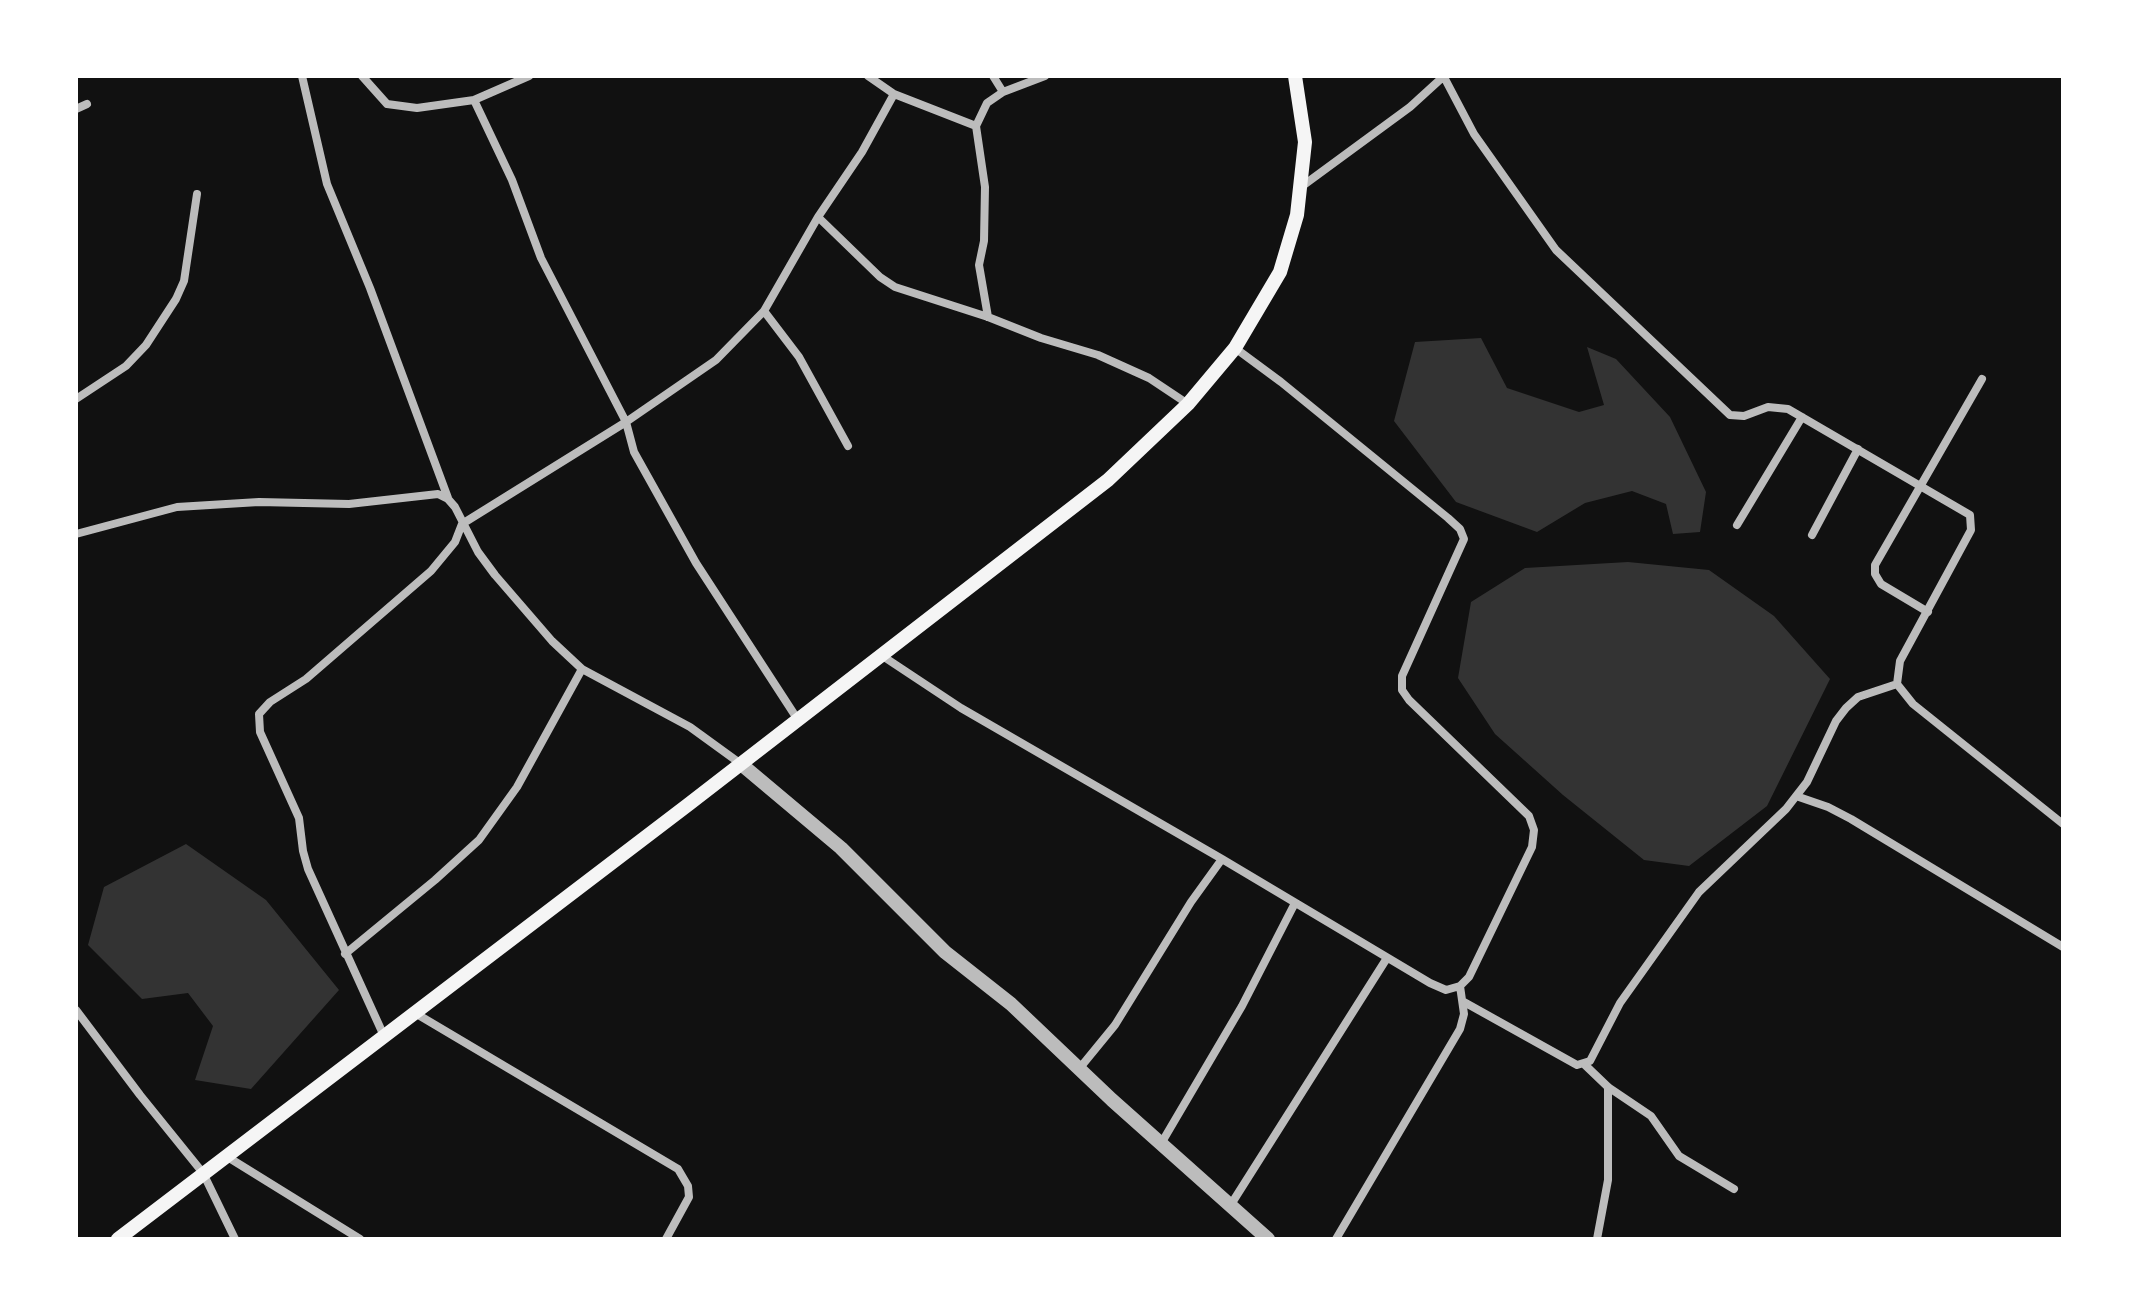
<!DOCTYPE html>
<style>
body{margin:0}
#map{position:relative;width:2139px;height:1315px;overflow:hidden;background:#111;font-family:Arial,sans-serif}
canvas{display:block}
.frame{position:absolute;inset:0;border:78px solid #fff;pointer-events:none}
</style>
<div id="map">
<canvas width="2139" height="1315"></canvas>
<div class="frame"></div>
</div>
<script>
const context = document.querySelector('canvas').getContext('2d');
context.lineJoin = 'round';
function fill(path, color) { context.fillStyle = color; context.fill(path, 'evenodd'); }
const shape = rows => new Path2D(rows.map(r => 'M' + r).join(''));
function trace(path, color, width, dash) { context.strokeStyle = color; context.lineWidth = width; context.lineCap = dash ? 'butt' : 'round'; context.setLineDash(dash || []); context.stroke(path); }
fill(shape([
 [1481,338,1507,388,1579,412,1604,405,1587,347,1616,359,1670,417,1706,492,1700,532,1673,534,1666,504,1632,491,1585,503,1537,532,1456,502,1394,421,1415,342],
 [1628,562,1709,570,1774,616,1830,679,1767,806,1689,866,1644,860,1563,795,1495,734,1458,678,1471,602,1525,568],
 [186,844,266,900,339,990,251,1089,195,1080,213,1026,188,993,142,999,88,945,104,887]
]), '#333');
trace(shape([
 [302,76,327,184,370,288,448,498],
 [362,76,387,104,417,108,474,100,529,76],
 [868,76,894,94,976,126],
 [993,76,1003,92],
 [1444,77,1474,134,1556,250,1730,415,1744,416,1768,407,1788,409,1970,515,1971,530,1900,661,1897,684,1913,704,2063,824],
 [474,100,512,180,541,258,626,422,634,452,696,563,798,720],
 [76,109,87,104],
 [1301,187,1410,107,1444,76],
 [818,217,880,277,895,287,988,317,1041,338,1098,355,1149,378,1188,404],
 [764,311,799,357,848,446],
 [988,317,979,265,984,241,985,187,976,126,987,103,1003,92,1045,76],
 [76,399,126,366,146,345,176,299,184,281,197,194],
 [1737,525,1802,417],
 [76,534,177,507,259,502,349,504,438,494,448,499,455,507,478,552,495,575,552,641,582,669,690,727,741,764],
 [1812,535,1858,449],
 [1928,612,1881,584,1875,574,1875,565,1982,379],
 [881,655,961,708,1222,859,1430,983,1446,990,1460,986,1469,977,1532,847,1534,830,1529,816,1409,700,1402,690,1402,676,1464,539,1460,529,1448,518,1281,382,1235,348],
 [1796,796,1828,807,1851,819,2063,947],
 [345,954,435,880,479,840,517,787,582,669],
 [1464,1002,1577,1065,1590,1061,1620,1003,1699,892,1786,809,1807,782,1836,721,1846,708,1858,697,1897,684],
 [76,1010,140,1095,203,1173,235,1239],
 [415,1013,678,1169,688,1186,689,1197,666,1239],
 [384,1036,308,869,303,851,299,818,260,732,259,714,270,702,306,679,431,571,455,542,462,524,626,422,716,360,764,311,818,217,862,152,894,94],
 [1584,1064,1608,1087,1651,1116,1679,1156,1734,1189],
 [1079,1069,1115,1025,1191,902,1222,859],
 [1162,1142,1242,1006,1295,903],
 [226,1156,360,1239],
 [1230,1206,1387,958],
 [1336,1239,1460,1029,1464,1014,1460,986],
 [1597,1239,1608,1180,1608,1087]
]), '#bcbcbc', 8);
trace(shape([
 [741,764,841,848,945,952,1011,1004,1112,1100,1268,1239]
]), '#bcbcbc', 14);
trace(shape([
 [118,1239,689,804,1108,480,1188,404,1235,348,1280,272,1297,215,1305,142,1295,76]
]), '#f5f5f5', 14);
</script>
